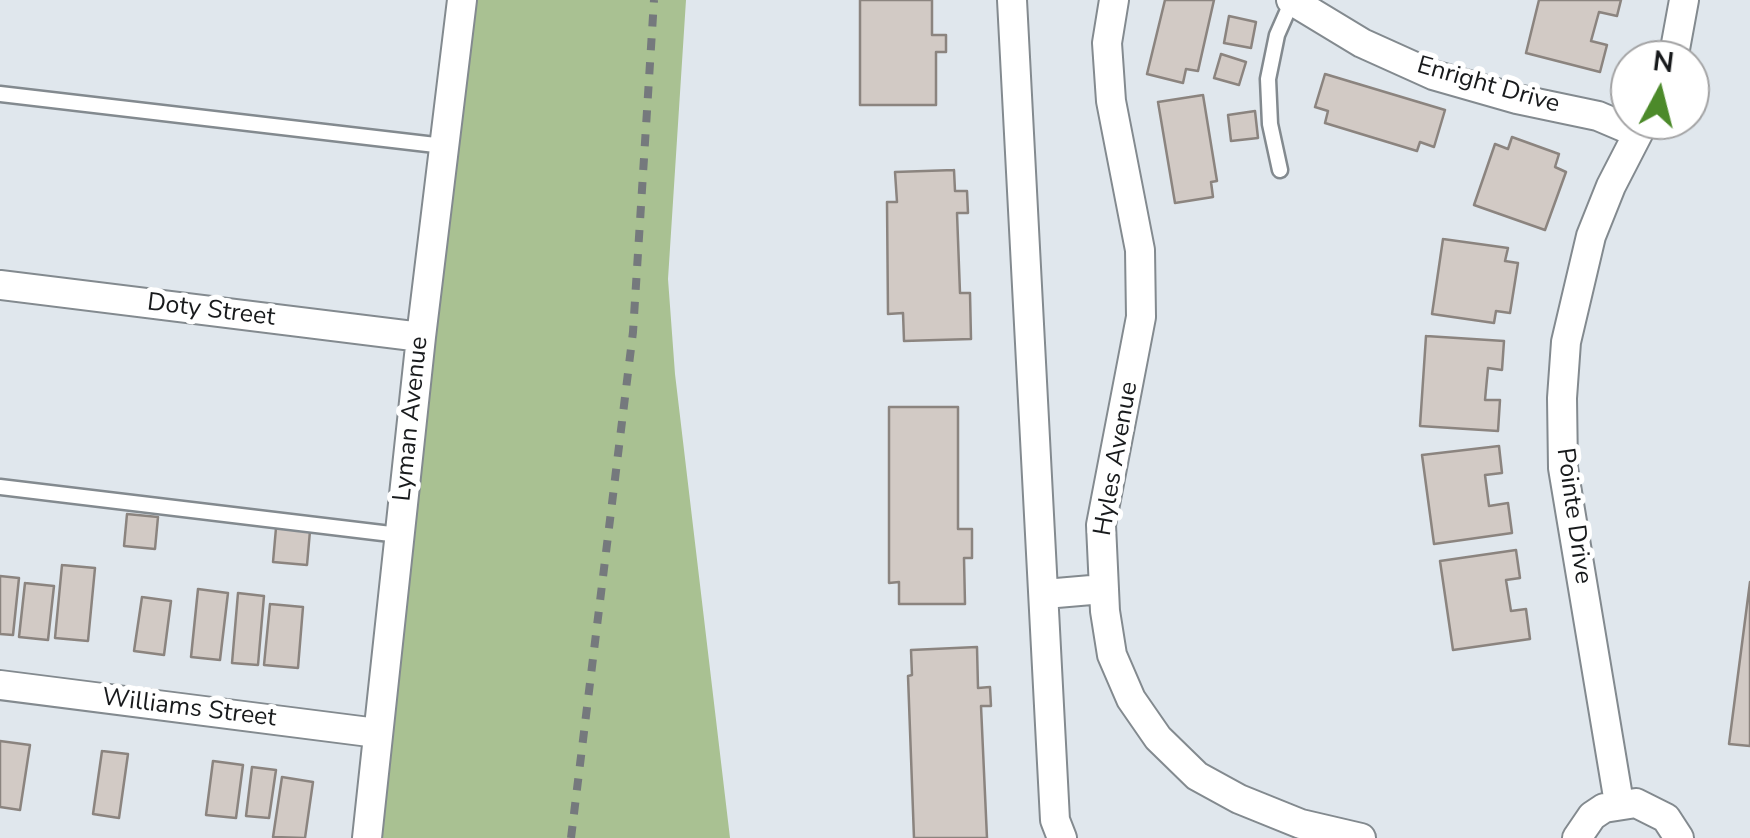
<!DOCTYPE html>
<style>
body{margin:0}
#map{position:relative;width:1750px;height:838px;overflow:hidden;background:#e0e7ed;font-family:"Nunito Sans",sans-serif}
canvas{display:block}
.north{position:absolute;left:1610px;top:40px;width:100px;height:100px;box-sizing:border-box;background:#fff;border:2px solid #a3a3a4;border-radius:50%;rotate:7deg;font-size:28px;font-weight:700;line-height:40px;text-align:center;color:#181a1c}
.north::after{content:'';display:block;margin:auto;width:35px;height:45px;background:#4c8a2a;clip-path:polygon(50% 0,100% 100%,50% 72%,0 100%)}
</style>
<div id="map">
<canvas width="1750" height="838"></canvas>
<div class="north">N</div>
</div>
<script>
const context = document.querySelector('canvas').getContext('2d');
context.lineJoin = 'round';
function fill(path, color) { context.fillStyle = color; context.fill(path, 'evenodd'); }
const shape = rows => new Path2D(rows.map(r => 'M' + r).join(''));
function trace(path, color, width, dash) { context.strokeStyle = color; context.lineWidth = width; context.lineCap = dash ? 'butt' : 'round'; context.setLineDash(dash || []); context.stroke(path); }
function write(font, color, halo, rows, align = 'center') {
  context.font = font + ' "Nunito Sans",sans-serif'; context.lineWidth = 10; context.setLineDash([]); context.textBaseline = 'middle'; context.strokeStyle = halo; context.fillStyle = color; for (const [text, x, y, turn = 0] of rows) {
    context.save(); context.translate(x, y); context.rotate((+turn || 0) * Math.PI / 180); context.textAlign = isNaN(turn) ? turn : align; if (halo) context.strokeText(text, 0, 0); context.fillText(text, 0, 0); context.restore();
  }
}
fill(shape([
 [464,0,686,0,668,279,675,374,730,838,368,838]
]), '#a9c192');
const building = shape([
 [860,0,932,0,932,35,946,35,946,52,936,52,936,105,860,105,860,0],
 [1165,0,1214,0,1198,71,1186,69,1183,83,1147,74,1165,0],
 [1539,0,1621,0,1617,16,1599,12,1591,41,1607,45,1600,72,1526,53,1539,0],
 [1229,16,1256,22,1251,48,1224,43,1229,16],
 [1221,54,1246,62,1239,85,1214,78,1221,54],
 [1325,74,1445,110,1434,147,1420,142,1417,151,1325,123,1328,111,1315,107,1325,74],
 [1203,95,1217,181,1211,182,1213,197,1175,203,1158,102,1203,95],
 [1255,111,1258,138,1231,141,1228,115,1255,111],
 [1512,137,1559,154,1555,167,1566,172,1545,230,1474,205,1495,144,1508,149,1512,137],
 [954,170,955,191,967,191,968,213,957,213,960,293,970,293,971,339,904,341,903,313,888,314,887,202,897,202,895,172,954,170],
 [1443,239,1508,248,1505,261,1518,263,1510,313,1496,311,1494,323,1432,314,1443,239],
 [1426,336,1504,341,1502,370,1488,368,1485,400,1500,400,1498,431,1420,426,1426,336],
 [889,407,958,407,958,529,972,529,972,558,964,558,965,604,899,604,899,582,889,583,889,407],
 [1499,446,1502,473,1485,475,1489,506,1508,503,1512,533,1434,544,1422,455,1499,446],
 [127,514,158,517,155,549,124,546,127,514],
 [276,528,310,531,307,565,273,562,276,528],
 [1516,550,1520,578,1506,580,1511,611,1526,609,1530,639,1453,650,1440,561,1516,550],
 [62,565,95,568,88,641,55,638,62,565],
 [0,576,19,578,13,635,0,634,0,576],
 [1750,582,1750,746,1729,744,1750,582],
 [25,583,54,586,48,640,19,637,25,583],
 [198,589,228,593,220,660,191,657,198,589],
 [238,593,264,596,258,665,232,663,238,593],
 [142,597,171,601,164,655,134,651,142,597],
 [270,604,303,607,298,668,264,665,270,604],
 [977,647,978,688,990,687,991,706,981,706,987,838,914,838,908,676,912,675,911,650,977,647],
 [0,741,30,745,20,810,0,807,0,741],
 [102,751,128,754,119,818,93,814,102,751],
 [213,761,243,765,236,818,206,815,213,761],
 [252,767,276,770,269,818,246,816,252,767],
 [282,777,313,782,305,838,273,837,282,777]
]);
fill(building, '#d2cac5');
trace(building, '#8b847f', 2.5);
const service = shape([
 [0,94,444,146],
 [1280,170,1270,124,1268,79,1277,35,1292,1],
 [0,487,399,535]
]);
const minor = shape([
 [1012,0,1055,820,1062,838],
 [1114,0,1107,43,1111,101,1140,250,1141,317,1101,525,1105,611,1112,655,1131,699,1158,738,1197,776,1239,799,1301,824,1361,838],
 [1291,0,1362,43,1433,75,1517,99,1598,116,1638,133],
 [1673,60,1684,0],
 [0,285,421,337],
 [1045,594,1103,589],
 [0,685,377,733],
 [1619,803,1563,468,1562,398,1566,342,1591,236,1611,186,1645,120],
 [367,838,421,337,462,0],
 [1577,838,1592,816,1604,808,1636,803,1666,818,1679,838]
]);
trace(service, '#838a8f', 19);
trace(minor, '#838a8f', 32);
trace(service, '#fff', 14);
trace(minor, '#fff', 28);
trace(shape([
 [571,838,633,332,654,0]
]), '#75797d', 8, [12, 12]);
write('25px', '#181a1c', '#fff', [
 ["Enright Drive",1488,86,16],
 ["Doty Street",211,311,7],
 ["Lyman Avenue",412,419,-84],
 ["Hyles Avenue",1117,459,-80],
 ["Pointe Drive",1573,516,82],
 ["Williams Street",189,709,7]
]);
</script>
